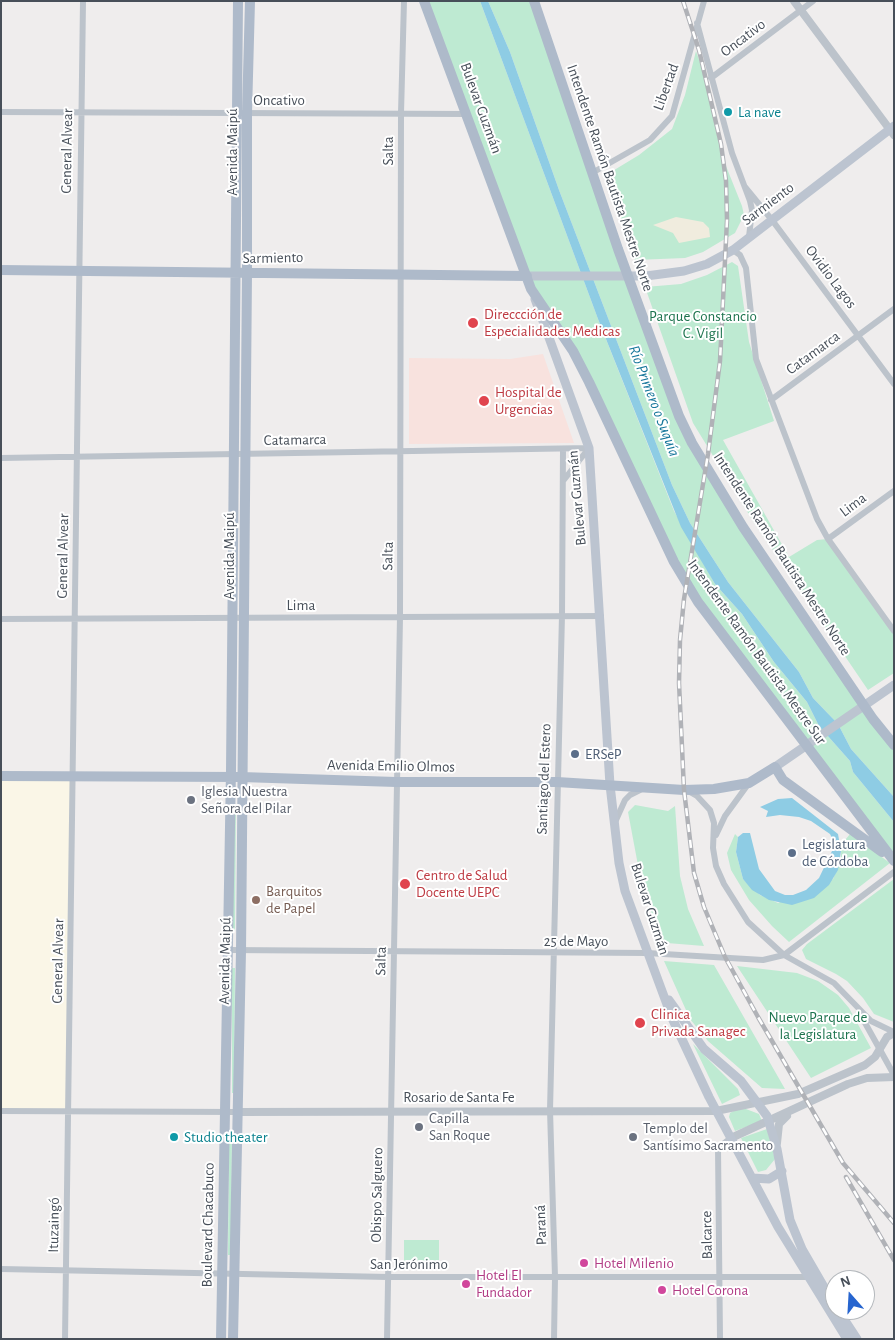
<!DOCTYPE html>
<meta charset="utf-8">
<style>
body{margin:0}
#map{position:relative;width:895px;height:1340px;overflow:hidden;background:#efeded;font-family:"Alegreya Sans",sans-serif}
canvas{display:block}
.frame{position:absolute;inset:0;border:2px solid #474f59;pointer-events:none}
.north{position:absolute;left:825px;top:1270px;width:50px;height:50px;box-sizing:border-box;background:#fff;border:1px solid #b5b9bd;border-radius:50%;rotate:341deg;font-size:14px;font-weight:700;line-height:20px;text-align:center;color:#474f59}
.north::after{content:'';display:block;margin:auto;width:18px;height:22px;background:#2765cf;clip-path:polygon(50% 0,100% 100%,50% 72%,0 100%)}
</style>
<div id="map">
<canvas width="895" height="1340"></canvas>
<div class="frame"></div>
<div class="north">N</div>
</div>
<script>
const context = document.querySelector('canvas').getContext('2d');
context.lineJoin = 'round';
function fill(path, color) { context.fillStyle = color; context.fill(path, 'evenodd'); }
const shape = rows => new Path2D(rows.map(r => 'M' + r).join(''));
function trace(path, color, width, dash) { context.strokeStyle = color; context.lineWidth = width; context.lineCap = dash ? 'butt' : 'round'; context.setLineDash(dash || []); context.stroke(path); }
function write(font, color, halo, rows, align = 'center') {
  context.font = font + ' "Alegreya Sans",sans-serif'; context.lineWidth = 4; context.setLineDash([]); context.textBaseline = 'middle'; context.strokeStyle = halo; context.fillStyle = color; for (const [text, x, y, turn = 0] of rows) {
    context.save(); context.translate(x, y); context.rotate((+turn || 0) * Math.PI / 180); context.textAlign = isNaN(turn) ? turn : align; if (halo) context.strokeText(text, 0, 0); context.fillText(text, 0, 0); context.restore();
  }
}
fill(shape([
 [1,776,73,777,69,1111,1,1111]
]), '#faf6e7');
fill(shape([
 [543,354,574,443,409,444,409,358,510,359]
]), '#f8e2de');
fill(shape([
 [424,1,480,1,598,319,674,511,715,584,742,614,774,662,807,702,819,726,850,761,853,772,894,822,894,861,698,602,589,382,531,289],
 [488,1,534,1,692,443,894,745,894,797,851,749,838,724,813,698,799,672,728,582,690,523,672,485,559,190,510,52],
 [696,51,703,71,722,156,742,206,744,215,735,233,703,252,685,258,635,260,606,175,639,155,672,129,685,95],
 [732,262,738,266,749,342,774,421,723,440,789,557,817,540,828,539,894,631,894,673,868,690,753,521,693,423,645,287,681,284,707,275],
 [635,805,668,811,675,806,680,876,688,909,704,946,667,943,659,939,640,876,628,812],
 [233,806,236,806,235,931,232,931],
 [735,834,738,837,736,852,743,879,760,895,778,903,833,879,841,860,841,845,850,834,890,863,789,942,772,926,749,900,731,870,727,853],
 [894,879,894,1022,874,1014,863,998,847,981,836,974,806,959,802,950,807,944],
 [664,961,714,965,785,1089,762,1088,708,1041,690,1019],
 [737,966,797,973,818,981,838,995,849,1008,871,1048,811,1078],
 [232,968,235,968,234,1093,232,1093],
 [693,1044,738,1089,740,1095,722,1104],
 [737,1109,746,1109,759,1114,762,1121,735,1131,729,1117,730,1113],
 [767,1129,775,1159,766,1170,758,1172,741,1138],
 [229,1130,232,1130,231,1255,228,1255],
 [404,1240,439,1240,439,1265,404,1265]
]), '#beead2');
fill(shape([
 [676,217,703,222,709,228,710,237,679,243,673,233,653,225]
]), '#f0ecde');
fill(shape([
 [480,1,488,1,510,52,559,190,672,485,690,523,728,582,799,672,813,698,838,724,851,749,894,797,894,822,853,772,850,761,819,726,807,702,774,662,742,614,715,584,681,527,598,319],
 [792,798,838,834,841,851,838,870,829,885,814,898,792,905,769,900,752,890,743,879,736,852,738,837,743,833,750,833,759,869,775,891,785,895,793,895,806,890,819,878,832,851,833,840,830,834,811,821,799,817,780,815,766,817,768,811,760,807,778,799]
]), '#8ecce4');
trace(shape([
 [697,23,732,153,750,201,752,210,749,237],
 [711,78,813,1],
 [1,112,467,114],
 [592,173,650,140,672,116,704,1],
 [745,187,772,220,894,384],
 [733,250,740,255,746,268,756,359,817,519,828,539,894,631],
 [771,400,894,309],
 [1,458,589,448],
 [563,481,589,448],
 [828,539,894,491],
 [1,619,601,616],
 [688,791,697,796,710,810,714,823,713,848,716,866,724,884,748,922,784,955,834,983,871,1021,894,1032],
 [616,820,625,800,630,795,642,789],
 [716,835,725,816,749,783],
 [229,950,647,953,763,960,784,955,894,872],
 [859,1012,894,1075],
 [1,1111,237,1112],
 [1,1269,388,1277,810,1277],
 [65,1339,83,1],
 [387,1339,400,617,401,113,404,1],
 [554,1339,555,1277,550,1110,562,615,563,449],
 [720,1339,718,1148,731,1138]
]), '#bcc3cb', 6);
trace(shape([
 [794,1,894,135],
 [237,1112,716,1111,798,1094,865,1065,875,1057,887,1037,894,1033],
 [731,1138,848,1084,867,1078,894,1077],
 [777,1143,779,1124,787,1116]
]), '#bcc3cb', 8);
trace(shape([
 [527,276,646,276,684,271,707,264,733,250,894,126],
 [535,299,589,448,610,785,619,863,625,891,672,1018,709,1097,778,1227,847,1339],
 [775,767,894,685],
 [669,1000,704,1049,741,1081,767,1116,777,1149,790,1220,802,1249,835,1306],
 [752,1178,769,1179,782,1171],
 [838,1310,857,1339]
]), '#bcc4d0', 9);
trace(shape([
 [424,1,531,289,573,351,589,382,674,562,698,602,894,861],
 [534,1,618,249,679,416,692,443,743,527,873,719,894,745],
 [1,270,527,276],
 [1,776,241,777,396,782,557,782,684,790,714,789,749,783,775,767,783,780,882,852],
 [221,1339,231,770,238,1],
 [233,1339,241,951,247,273,247,113,250,1]
]), '#aebaca', 10);
const rail = shape([
 [683,1,699,50,721,144,726,181,727,220,720,361,708,454,684,599,680,640,679,683,684,790,694,873,704,907,725,957,758,1017,843,1163,894,1223],
 [846,1177,894,1260]
]);
trace(rail, '#b0b2b7', 4.5);
trace(rail, '#fff', 2.5, [8]);
for (const [x, y, r, color] of [
 [728,112,5,"#0f9aa8"],
 [473,323,6,"#e0444e"],
 [484,401,6,"#e0444e"],
 [575,754,5,"#5c6f8a"],
 [191,800,5,"#6b7280"],
 [792,853,5,"#5c6f8a"],
 [405,884,6,"#e0444e"],
 [256,900,5,"#8d6e63"],
 [640,1023,6,"#e0444e"],
 [419,1127,5,"#6b7280"],
 [174,1137,5,"#0f9aa8"],
 [633,1137,5,"#6b7280"],
 [584,1263,5,"#d1479c"],
 [466,1284,5,"#d1479c"],
 [662,1290,5,"#d1479c"]
]) { const dot = new Path2D(); dot.arc(x, y, r, 0, 2 * Math.PI); context.fillStyle = color; context.fill(dot); trace(dot, '#fff', 2); }
write('15px', '#474f59', '#fff', [
 ["Oncativo",743,38,-37],
 ["Libertad",666,87,-70],
 ["Oncativo",279,100],
 ["Bulevar Guzmán",481,108,70],
 ["General Alvear",67,151,-89],
 ["Salta",388,151,-90],
 ["Avenida Maipú",232,152,-90],
 ["Intendente Ramón Bautista Mestre Norte",610,178,71],
 ["Sarmiento",768,204,-37],
 ["Sarmiento",273,258,-1],
 ["Ovidio Lagos",831,277,53],
 ["Catamarca",813,353,-36],
 ["Catamarca",295,440,-1],
 ["Bulevar Guzmán",577,498,-95],
 ["Lima",853,505,-37],
 ["Intendente Ramón Bautista Mestre Norte",782,554,57],
 ["General Alvear",63,556,-89],
 ["Avenida Maipú",229,556,-90],
 ["Salta",388,556,-89],
 ["Lima",301,605],
 ["Intendente Ramón Bautista Mestre Sur",757,652,54],
 ["Avenida Emilio Olmos",391,766,1],
 ["Santiago del Estero",544,779,-88],
 ["Bulevar Guzmán",650,909,72],
 ["25 de Mayo",576,941],
 ["General Alvear",58,961,-89],
 ["Avenida Maipú",225,961,-89],
 ["Salta",381,961,-89],
 ["Rosario de Santa Fe",459,1097],
 ["Obispo Salguero",377,1195,-89],
 ["Ituzaingó",54,1225,-89],
 ["Boulevard Chacabuco",208,1225,-89],
 ["Paraná",541,1225,-92],
 ["Balcarce",707,1235,-91],
 ["San Jerónimo",409,1264]
]);
write('15px', '#0d838f', '#fff', [
 ["La nave",738,112],
 ["Studio theater",184,1137]
], 'left');
write('15px', '#be3a42', '#fff', [
 ["Direccción de",484,314],
 ["Especialidades Medicas",484,331],
 ["Hospital de",495,392],
 ["Urgencias",495,409],
 ["Centro de Salud",416,875],
 ["Docente UEPC",416,892],
 ["Clinica",651,1014],
 ["Privada Sanagec",651,1031]
], 'left');
write('15px', '#1e744f', '#fff', [
 ["Parque Constancio",703,316],
 ["C. Vigil",703,333],
 ["Nuevo Parque de",818,1017],
 ["la Legislatura",818,1034]
]);
write('15px', '#4e5e75', '#fff', [
 ["ERSeP",585,754],
 ["Legislatura",802,844],
 ["de Córdoba",802,861]
], 'left');
write('15px', '#5b616d', '#fff', [
 ["Iglesia Nuestra",201,791],
 ["Señora del Pilar",201,808],
 ["Capilla",429,1118],
 ["San Roque",429,1135],
 ["Templo del",643,1128],
 ["Santísimo Sacramento",643,1145]
], 'left');
write('15px', '#785e54', '#fff', [
 ["Barquitos",266,891],
 ["de Papel",266,908]
], 'left');
write('15px', '#b23c85', '#fff', [
 ["Hotel Milenio",594,1263],
 ["Hotel El",476,1275],
 ["Fundador",476,1292],
 ["Hotel Corona",672,1290]
], 'left');
write('italic 16px', '#17779b', '#fff', [
 ["Río Primero o Suquía",654,401,69]
]);
</script>
